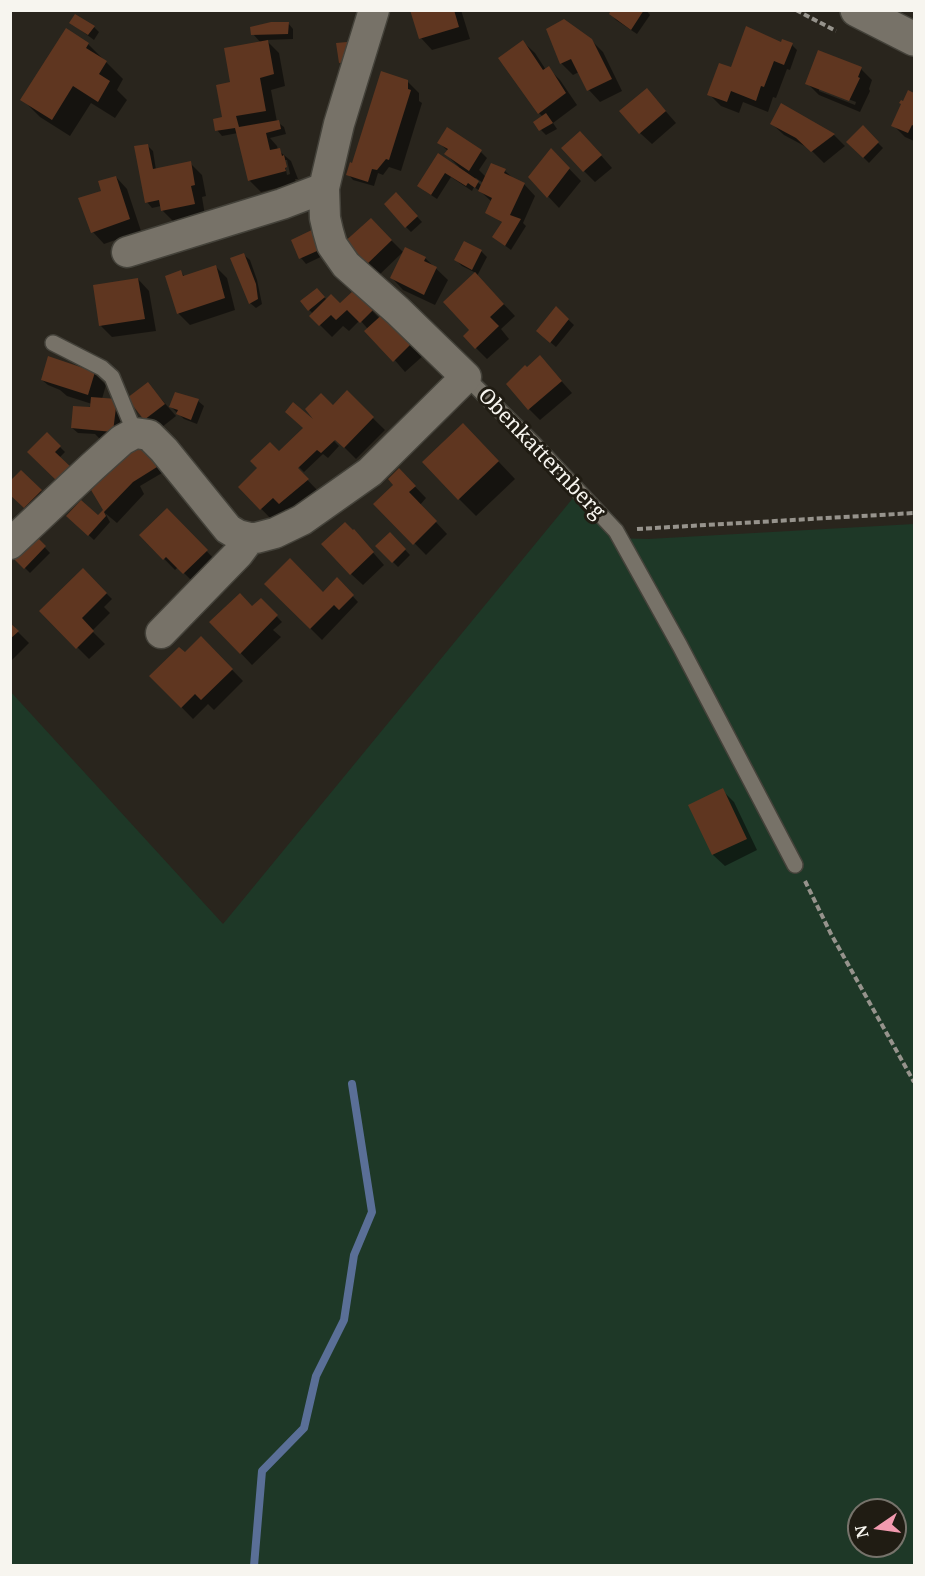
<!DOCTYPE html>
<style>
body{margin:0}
#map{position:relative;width:925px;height:1576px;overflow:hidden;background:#29251d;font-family:"Noto Serif",serif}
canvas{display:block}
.frame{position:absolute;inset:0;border:12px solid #f7f5ef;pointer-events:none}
.north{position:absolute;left:847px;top:1498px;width:60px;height:60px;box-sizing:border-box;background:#201c13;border:2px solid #76736b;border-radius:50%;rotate:257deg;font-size:16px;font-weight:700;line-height:24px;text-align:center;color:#f7f5ef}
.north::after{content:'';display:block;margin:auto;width:21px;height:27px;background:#f29aaf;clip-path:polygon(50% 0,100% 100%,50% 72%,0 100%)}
</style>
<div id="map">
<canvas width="925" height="1576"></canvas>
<div class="frame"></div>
<div class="north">N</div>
</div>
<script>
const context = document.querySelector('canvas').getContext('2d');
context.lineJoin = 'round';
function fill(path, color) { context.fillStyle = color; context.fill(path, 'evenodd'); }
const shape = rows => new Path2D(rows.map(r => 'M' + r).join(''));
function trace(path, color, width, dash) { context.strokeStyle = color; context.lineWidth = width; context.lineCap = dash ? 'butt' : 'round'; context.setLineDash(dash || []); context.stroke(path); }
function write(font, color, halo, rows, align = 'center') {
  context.font = font + ' "Noto Serif",serif'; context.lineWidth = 6; context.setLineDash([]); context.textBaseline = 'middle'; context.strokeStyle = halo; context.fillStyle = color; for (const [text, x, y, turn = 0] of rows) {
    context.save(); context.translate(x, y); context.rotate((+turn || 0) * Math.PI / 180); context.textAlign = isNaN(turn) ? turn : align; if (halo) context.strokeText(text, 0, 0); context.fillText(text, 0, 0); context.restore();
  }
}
fill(shape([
 [573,498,613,538,648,539,914,524,914,1565,11,1565,10,691,223,924],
 [859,1510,895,1510,895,1546,859,1546]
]), '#1e3827');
fill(shape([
 [412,10,461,10,470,39,432,50,421,38],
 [613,10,646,10,650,15,637,34,616,20,611,14],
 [71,23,94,27,99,32,94,40],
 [288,23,293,29,293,39,266,40,279,53,285,86,271,90,277,122,284,127,286,134,270,138,277,146,278,150,291,161,298,179,295,179,296,183,261,192,249,180,238,133,222,136,217,130,224,119,232,83,261,43,253,34],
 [284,160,287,160,290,174,287,175],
 [67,30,88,44,123,79,117,90,127,100,115,118,91,103,70,136,40,117,22,99],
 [591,40,603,52,622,91,600,102,589,90,579,72,573,75,561,63],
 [523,42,535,53,546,70,548,68,560,80,577,105,553,123,557,129,546,135,541,130,543,117,539,113],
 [780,43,792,45,797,50,790,70,787,69,776,98,773,97,768,112,743,102,739,113,721,106,709,94,731,69],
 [861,69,872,80,869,89,870,91,860,112,819,95,807,83],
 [819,88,856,102,855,105,819,91],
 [407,81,419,93,419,101,422,103,401,171,389,167,383,175,378,173,374,186,353,180,348,174],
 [647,90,676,123,652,144,640,133],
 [909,92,914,95,914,141,905,137,893,125],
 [782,105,834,135,845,146,824,163,810,149,784,135,772,124],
 [863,128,883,148,869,163,848,142],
 [439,143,475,146,487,158,479,170,486,177,505,171,514,179,524,184,535,196,523,223,526,226,511,250,500,242,503,223,487,212,492,202,480,191,474,187,472,191,451,177,437,199,425,191,439,155,458,168,459,167,446,154,448,151],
 [476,178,483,183,482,186,474,179],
 [147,145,153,151,156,170,190,163,202,175,206,196,202,197,205,215,174,222,162,210,161,206,152,208,147,202],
 [592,145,612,168,595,182,584,171],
 [551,150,581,181,559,208,530,177],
 [116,177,127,189,141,231,104,244,93,232,103,192],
 [402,200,422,222,411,232,406,227],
 [371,220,403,252,376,278,365,266],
 [293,241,331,252,306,264,301,258],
 [481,251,487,257,477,276,515,316,501,329,509,339,487,359,476,348,471,330,445,302,476,273,462,266,456,260],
 [244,255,250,260,257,280,262,304,256,308,250,303],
 [425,258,448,280,435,305,403,290,392,278],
 [216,267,227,278,235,310,190,325,178,313,181,272,185,277],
 [138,279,149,291,156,331,112,337,101,326],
 [317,290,327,300,340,305,354,292,380,319,424,355,405,372,360,320,349,331,343,326,332,337,311,316,313,314,302,302],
 [556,308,574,325,556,347,543,336],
 [540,357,572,393,540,420,529,409,527,369],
 [94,373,106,385,102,399,128,413,125,443,101,440,95,434,78,433,72,428,92,404,67,396,60,390,48,385,42,380],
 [148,384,176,416,157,431,129,398],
 [176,393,198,401,204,406,197,424,184,419,171,407],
 [347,393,385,430,356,459,322,425,320,427,339,446,328,458,323,454,304,472,297,465,295,467,319,492,292,515,286,509,273,521,240,487,279,453,317,425],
 [47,434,65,452,59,458,66,488],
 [480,442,515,479,476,516,459,499],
 [149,453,162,473,140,486,144,494,117,523,105,513,110,522,94,540,73,521,98,517],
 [399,470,426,498,420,505,447,534,426,555,376,504,395,485],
 [21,472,46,496,31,512,10,493],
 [167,510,218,563,196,585,178,567,175,570,141,535],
 [354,531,384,565,363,585,351,574],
 [390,534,410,555,398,567,377,546],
 [34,536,50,553,30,573,14,557],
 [83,570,112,599,104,607,110,613,92,631,105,644,89,659,41,611],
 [337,579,358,602,322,640,266,584,323,594],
 [261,600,282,622,273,630,281,637,252,665,211,622,252,608],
 [10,624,29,643,10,662],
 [201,638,243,681,214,710,208,704,193,719,151,676,185,654],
 [722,790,734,802,757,850,725,866,713,855,690,806]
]), '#0007');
trace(shape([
 [254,1566,262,1471,304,1428,316,1376,344,1320,354,1255,372,1212,352,1084]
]), '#5a6f97', 8);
fill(shape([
 [410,10,454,10,459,27,419,39],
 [611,10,644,10,631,30,609,14],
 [75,14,95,26,88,35,69,23],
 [564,19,592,39,612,79,587,91,571,59,560,64,546,29],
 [271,22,289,22,288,34,251,35,250,27],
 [746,26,781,42,782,39,793,43,784,65,774,61,764,87,761,86,756,101,731,91,727,102,707,95,719,63,731,67],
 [66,28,89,43,86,48,107,61,99,74,110,81,98,102,73,86,52,120,20,100],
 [268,40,274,74,260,78,266,111,236,116,239,127,279,120,281,129,266,133,270,150,280,148,282,156,284,155,287,167,285,168,286,171,248,181,235,128,215,131,213,119,222,117,216,85,230,82,224,48],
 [523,40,543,70,549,66,566,93,538,114,498,58],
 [347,42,349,62,339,63,336,43],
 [818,50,862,67,858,77,860,78,849,101,805,84],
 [381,71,408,80,408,89,411,90,389,160,386,159,377,170,372,169,368,182,346,175,350,162,352,163],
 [647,88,666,111,639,134,619,111],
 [908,90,914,93,914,126,912,125,908,133,891,126,901,104,899,103,901,100,903,101],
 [781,103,835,134,811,152,796,138,770,124],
 [546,113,553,123,539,131,533,122],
 [863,125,879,142,863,158,846,142],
 [447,127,482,150,469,171,444,154,448,149,437,143],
 [580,131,602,155,583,172,561,148],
 [148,144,153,169,191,161,195,185,191,186,195,204,161,211,159,200,145,203,134,146],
 [551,148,570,168,547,198,528,177],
 [438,153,479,181,475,188,468,183,466,186,445,173,431,195,417,186],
 [491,163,506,169,504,173,525,183,510,215,521,219,505,246,492,237,502,222,485,213,492,198,478,191],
 [116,176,130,219,91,233,78,198,101,191,98,181],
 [396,192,418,216,405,228,384,204],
 [371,218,392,240,364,267,342,244],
 [318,227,326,247,299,259,291,240],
 [464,241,482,250,472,270,454,260],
 [405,247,426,257,424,261,437,267,424,295,390,278],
 [244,253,256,284,258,299,249,304,230,258],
 [216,265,225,298,177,314,165,276,181,270,183,276],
 [475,272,504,304,490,317,499,326,475,349,463,336,469,330,443,302],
 [138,278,145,319,99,326,93,285],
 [317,288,325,297,308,311,300,301],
 [354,290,373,310,360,323,347,310,336,320,331,315,319,326,309,316,331,294,340,303],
 [556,306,569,319,550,343,536,331],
 [385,312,413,342,393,362,364,331],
 [540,355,562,381,528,410,506,384,525,365,527,367],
 [48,356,95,372,88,395,41,380],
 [148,382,165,404,144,420,127,398],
 [347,390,374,417,344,448,335,440,321,453,317,450,298,468,309,479,279,504,273,498,260,510,238,487,257,468,250,461,270,442,279,451,303,428,285,412,293,402,313,419,305,409,321,393,333,405],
 [175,392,199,399,191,420,176,414,178,410,169,407],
 [91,397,117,399,113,432,71,428,73,406,90,407],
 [463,423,499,461,458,500,422,462],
 [47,432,61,446,55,452,74,470,60,484,27,452],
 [144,445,157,467,133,482,104,512,106,516,88,536,66,516,81,500,98,515,103,510,91,490,120,459],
 [399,468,416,486,409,492,437,521,413,545,373,504,393,485,388,479],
 [21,470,42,490,24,508,10,495,10,481],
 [167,508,208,550,183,574,166,557,163,560,139,535],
 [345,522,353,530,354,529,374,552,350,575,321,544],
 [390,532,406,549,392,563,375,546],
 [34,534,46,546,24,569,12,557],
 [290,558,323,592,337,577,354,595,339,610,334,605,310,629,264,584],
 [83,568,107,593,82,618,94,631,76,649,39,611],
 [240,593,252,606,261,598,278,615,240,654,209,622],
 [10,623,19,631,10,639],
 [201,636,233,669,201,700,195,694,181,708,149,676,179,647,185,652],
 [723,788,747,839,712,855,688,805]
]), '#5f3620');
const service = shape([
 [53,343,102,368,112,377,135,433],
 [466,377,534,444,616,531,680,646,795,865]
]);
const minor = shape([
 [127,252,282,204,324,188,339,124,374,10],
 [10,544,92,467,122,440,135,433,149,435,164,450,228,529,238,535,250,538,256,538,275,533,302,520,370,472,466,377,398,311,346,265,332,245,328,231,325,218,324,188],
 [161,633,238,554,250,538]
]);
const tertiary = shape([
 [857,10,914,39]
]);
trace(service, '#44423a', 18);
trace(minor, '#44423a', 33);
trace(tertiary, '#44423a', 36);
trace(shape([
 [796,10,836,31],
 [637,529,914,513],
 [805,881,831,934,914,1082]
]), '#96938c', 4, [6, 3]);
trace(service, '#777268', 15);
trace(minor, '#777268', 30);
trace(tertiary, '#777268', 33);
write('21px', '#f7f5ef', '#201c13', [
 ["Obenkatternberg",541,454,46]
]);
</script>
